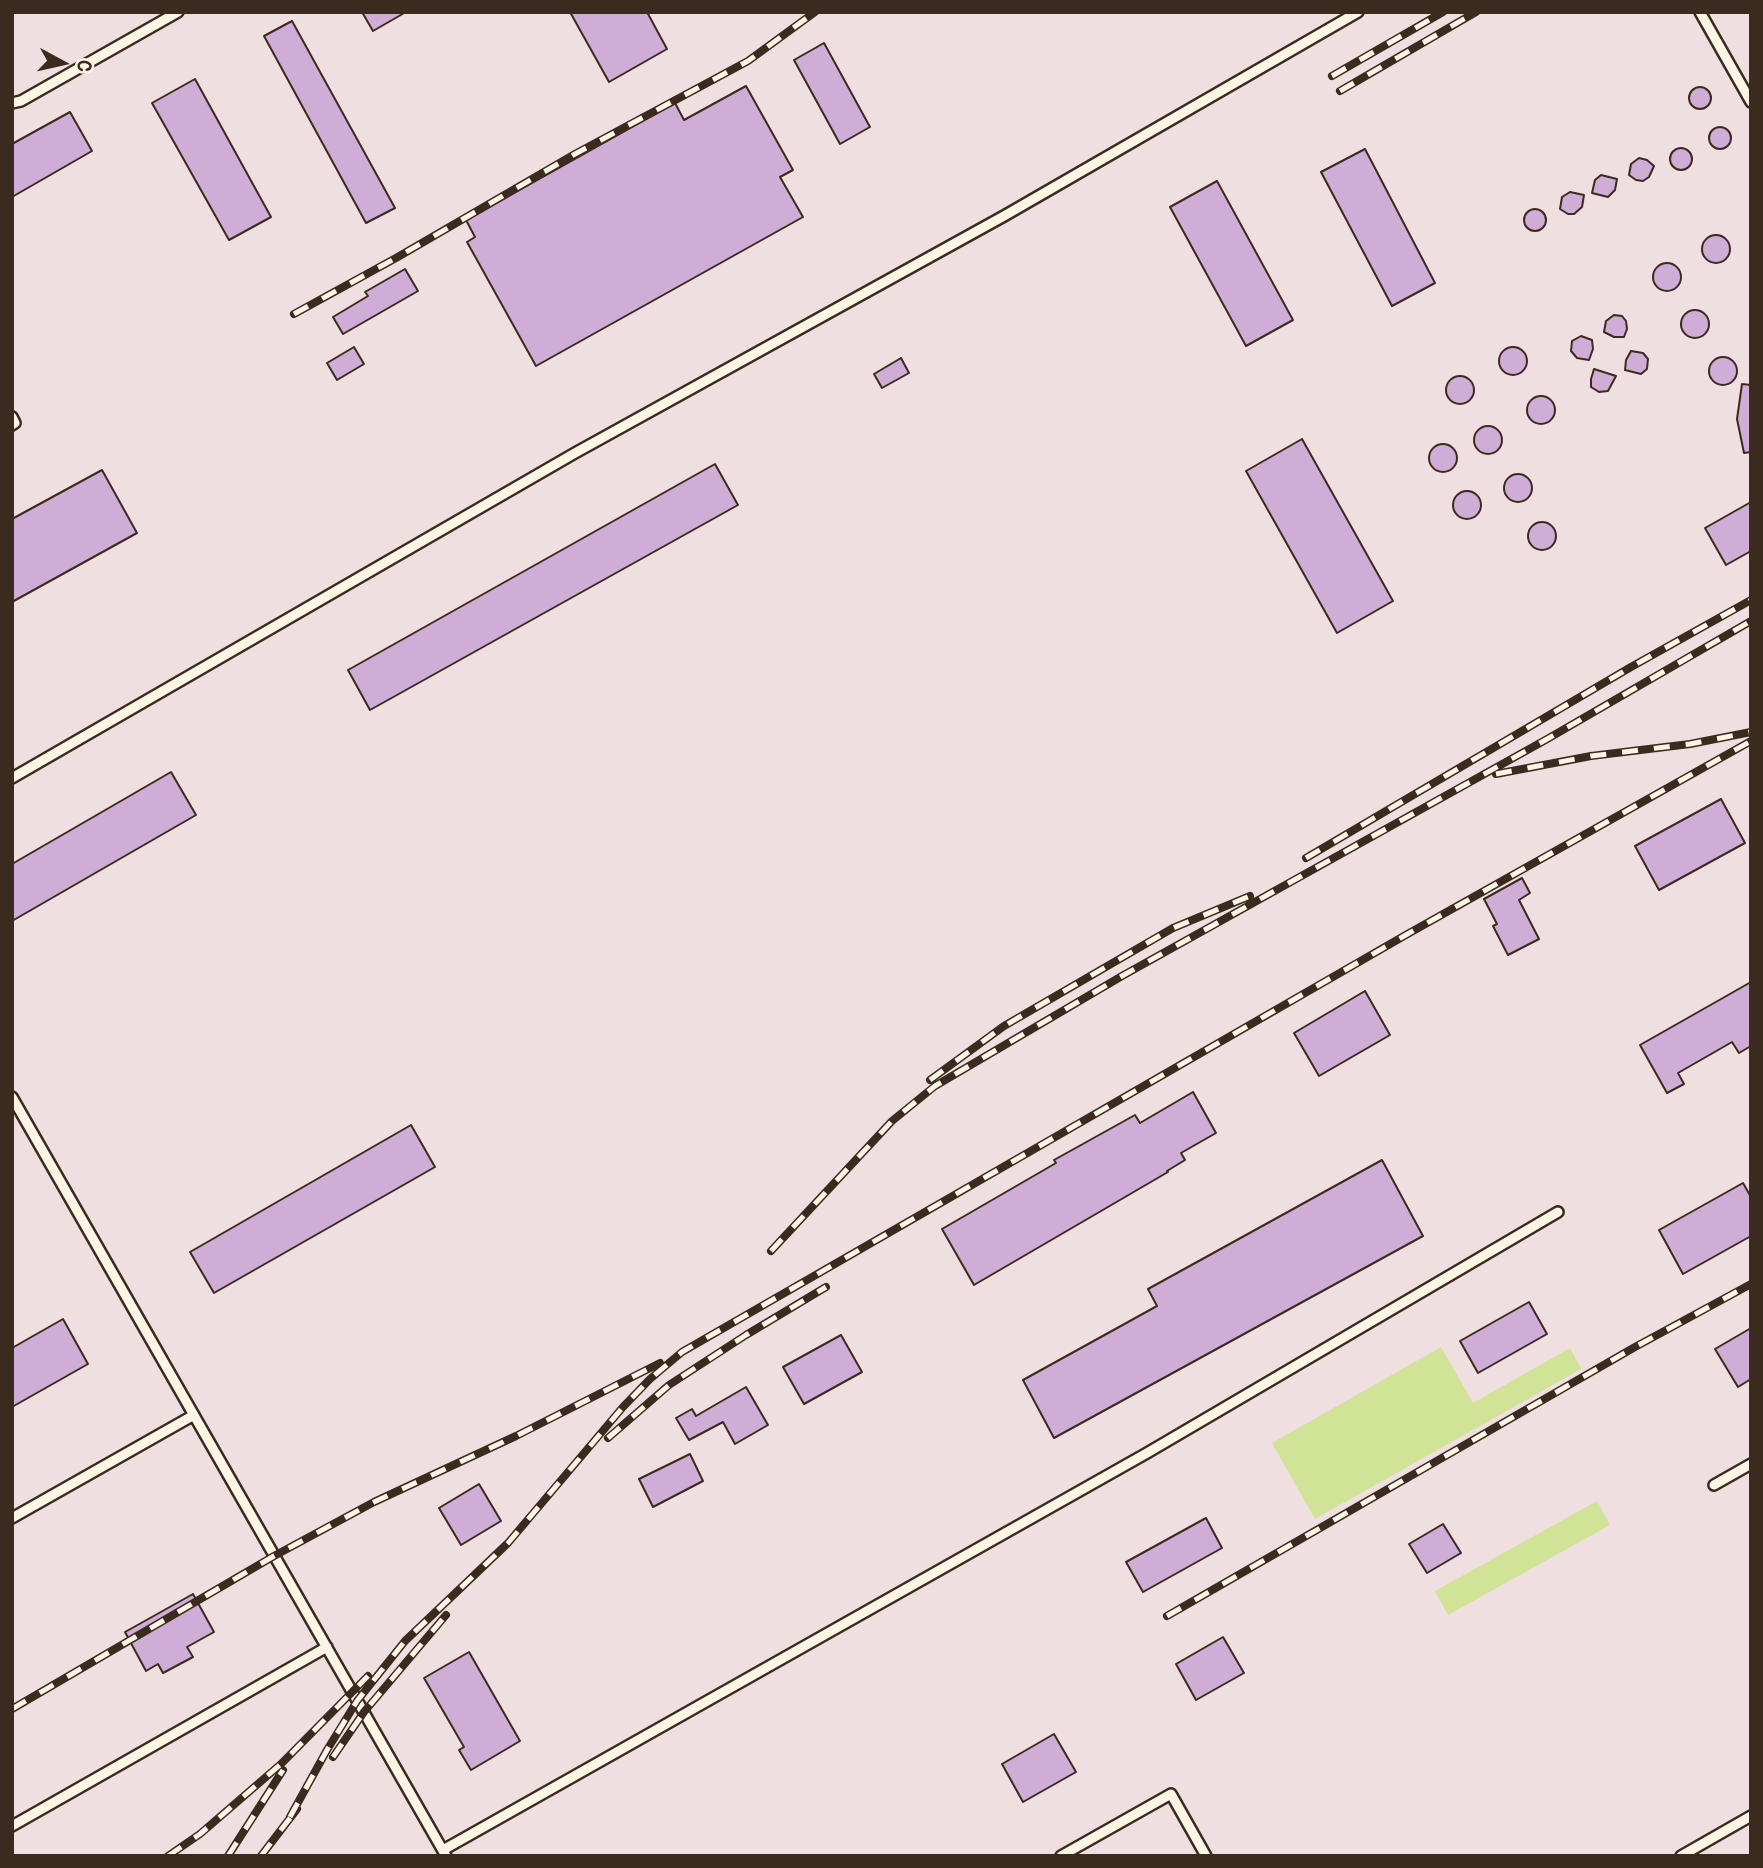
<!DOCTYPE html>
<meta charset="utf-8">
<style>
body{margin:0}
#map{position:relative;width:1763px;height:1868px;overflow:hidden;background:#fcf5e5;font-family:Pangolin,sans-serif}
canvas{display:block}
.frame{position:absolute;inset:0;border:14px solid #3b2a1e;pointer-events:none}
.north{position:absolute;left:28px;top:28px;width:70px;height:70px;-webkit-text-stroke:5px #fcf5e5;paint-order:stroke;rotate:98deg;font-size:19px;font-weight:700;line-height:28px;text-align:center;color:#3b2a1e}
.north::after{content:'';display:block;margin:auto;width:24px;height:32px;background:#3b2a1e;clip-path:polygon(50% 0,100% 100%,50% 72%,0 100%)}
</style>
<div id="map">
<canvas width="1763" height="1868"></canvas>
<div class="frame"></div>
<div class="north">С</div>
</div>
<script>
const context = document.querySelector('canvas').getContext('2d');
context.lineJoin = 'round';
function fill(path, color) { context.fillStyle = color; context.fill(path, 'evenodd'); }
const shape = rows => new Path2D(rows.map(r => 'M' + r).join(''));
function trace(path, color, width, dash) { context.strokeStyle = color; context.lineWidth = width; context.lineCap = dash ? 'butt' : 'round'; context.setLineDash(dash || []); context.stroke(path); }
fill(shape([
 [12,12,1751,12,1751,1856,12,1856]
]), '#efdfe1');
fill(shape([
 [1441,1347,1473,1403,1570,1348,1581,1369,1315,1519,1272,1443],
 [1597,1501,1610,1525,1448,1615,1435,1591]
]), '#d0e397');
const building = shape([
 [362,12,406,12,373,31,362,12],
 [570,12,647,12,667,49,609,82,570,12],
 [292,21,395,208,366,223,264,36,292,21],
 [824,43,870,127,840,144,794,60,824,43],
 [195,79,271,217,229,240,152,103,195,79],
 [746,86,793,170,780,177,803,217,536,366,467,242,475,237,466,220,675,103,684,120,746,86],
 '1689 98a11 11 0 1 1 22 0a11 11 0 1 1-22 0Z',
 [70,112,92,151,12,197,12,144,70,112],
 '1709 138a11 11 0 1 1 22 0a11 11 0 1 1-22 0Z',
 '1670 159a11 11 0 1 1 22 0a11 11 0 1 1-22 0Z',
 [1365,149,1435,283,1392,306,1321,172,1365,149],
 [1639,158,1647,160,1654,166,1649,177,1643,181,1636,180,1629,175,1631,164,1639,158],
 [1601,175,1617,179,1615,190,1608,197,1592,193,1595,180,1601,175],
 [1217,181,1293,320,1246,346,1170,207,1217,181],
 [1570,192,1584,195,1582,207,1574,214,1568,214,1560,209,1562,197,1570,192],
 '1524 220a11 11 0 1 1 22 0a11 11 0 1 1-22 0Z',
 '1702 249a14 14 0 1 1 28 0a14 14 0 1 1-28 0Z',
 '1653 277a14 14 0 1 1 28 0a14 14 0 1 1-28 0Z',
 [405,269,418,291,343,334,333,317,368,296,365,292,405,269],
 '1681 324a14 14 0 1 1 28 0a14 14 0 1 1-28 0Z',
 [1614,315,1622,316,1626,321,1627,329,1624,337,1614,337,1604,332,1606,321,1614,315],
 [1581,336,1592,340,1593,349,1589,360,1577,358,1571,351,1572,341,1581,336],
 '1499 361a14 14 0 1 1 28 0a14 14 0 1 1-28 0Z',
 [354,347,364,364,337,380,327,363,354,347],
 [1631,351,1643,353,1648,359,1647,369,1641,374,1625,370,1626,360,1631,351],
 '1709 371a14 14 0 1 1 28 0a14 14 0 1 1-28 0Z',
 [901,358,909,373,882,388,874,374,901,358],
 [1594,369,1616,376,1608,391,1599,392,1591,387,1591,379,1594,369],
 '1446 390a14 14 0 1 1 28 0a14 14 0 1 1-28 0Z',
 [1742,384,1751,385,1751,452,1744,453,1737,419,1742,384],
 '1527 410a14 14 0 1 1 28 0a14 14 0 1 1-28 0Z',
 '1474 440a14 14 0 1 1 28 0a14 14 0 1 1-28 0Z',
 [1302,439,1393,601,1337,633,1246,471,1302,439],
 '1429 458a14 14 0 1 1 28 0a14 14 0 1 1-28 0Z',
 [715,464,738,505,370,710,348,670,715,464],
 [102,470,137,533,12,602,12,519,102,470],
 '1504 488a14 14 0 1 1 28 0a14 14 0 1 1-28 0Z',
 '1453 505a14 14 0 1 1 28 0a14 14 0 1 1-28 0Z',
 [1751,502,1751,551,1726,565,1705,528,1751,502],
 '1528 536a14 14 0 1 1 28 0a14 14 0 1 1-28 0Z',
 [171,772,196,815,12,921,12,864,171,772],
 [1721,799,1745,843,1659,890,1635,846,1721,799],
 [1522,878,1530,893,1519,900,1539,939,1508,955,1493,926,1497,924,1484,899,1522,878],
 [1751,982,1751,1046,1739,1053,1732,1042,1678,1073,1684,1084,1667,1093,1640,1045,1751,982],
 [1365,991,1390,1035,1319,1076,1294,1033,1365,991],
 [1193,1092,1216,1133,1181,1153,1185,1160,1167,1171,1168,1172,974,1285,942,1229,1056,1163,1054,1160,1135,1115,1140,1123,1193,1092],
 [411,1125,435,1167,214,1293,190,1252,411,1125],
 [1382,1160,1423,1236,1054,1438,1023,1380,1157,1306,1148,1289,1382,1160],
 [1743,1183,1751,1197,1751,1236,1683,1274,1659,1230,1743,1183],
 [1529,1302,1547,1334,1478,1373,1460,1341,1529,1302],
 [63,1319,88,1364,12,1407,12,1348,63,1319],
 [1751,1328,1751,1379,1738,1387,1715,1349,1751,1328],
 [841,1335,862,1372,804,1404,783,1367,841,1335],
 [746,1387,768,1425,735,1444,723,1422,689,1440,676,1418,692,1409,696,1416,746,1387],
 [690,1454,703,1481,653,1507,639,1479,690,1454],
 [479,1484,501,1521,461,1545,439,1508,479,1484],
 [1206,1518,1222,1548,1143,1592,1126,1562,1206,1518],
 [1443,1524,1461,1553,1427,1573,1409,1544,1443,1524],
 [193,1594,214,1632,187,1647,193,1657,163,1673,158,1664,146,1671,125,1632,193,1594],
 [1223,1637,1244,1673,1196,1700,1176,1664,1223,1637],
 [469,1652,520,1741,471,1770,459,1750,464,1747,424,1678,469,1652],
 [1054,1734,1076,1772,1023,1802,1002,1764,1054,1734]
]);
fill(building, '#d0add7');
trace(building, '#3b2a1e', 2);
const lane = shape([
 [1700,12,1751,102],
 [12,103,21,101,178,12],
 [12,417,15,423,12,425],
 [12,778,575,453,1004,216,1358,12],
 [12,1097,446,1856],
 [1714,1485,1751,1464],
 [12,1518,194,1415],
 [12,1826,327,1647],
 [443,1850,1147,1453,1558,1212],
 [1061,1856,1171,1794,1206,1856],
 [1681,1856,1751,1816]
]);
trace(lane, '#3b2a1e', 14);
trace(lane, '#fcf5e5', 9);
const rail = shape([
 [1332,76,1443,12],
 [1340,91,1476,12],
 [294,314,396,258,575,154,748,61,815,12],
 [1496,774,1591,756,1690,744,1751,732],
 [1306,858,1631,667,1751,600],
 [930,1080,1004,1026,1173,928,1250,896],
 [771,1251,892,1121,935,1086,1122,976,1549,738,1751,621],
 [608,1438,669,1385,746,1335,826,1287],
 [1167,1616,1635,1347,1751,1284],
 [12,1709,274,1556,374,1502,516,1436,660,1363],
 [333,1757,364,1712,446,1615],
 [290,1817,327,1750,357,1701,405,1641,508,1543,623,1407,650,1379,682,1352,1404,936,1751,741],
 [168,1856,200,1834,281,1764,368,1676],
 [228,1856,283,1770],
 [261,1856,297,1809]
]);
trace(rail, '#3b2a1e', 8);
trace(rail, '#fcf5e5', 5, [16]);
</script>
